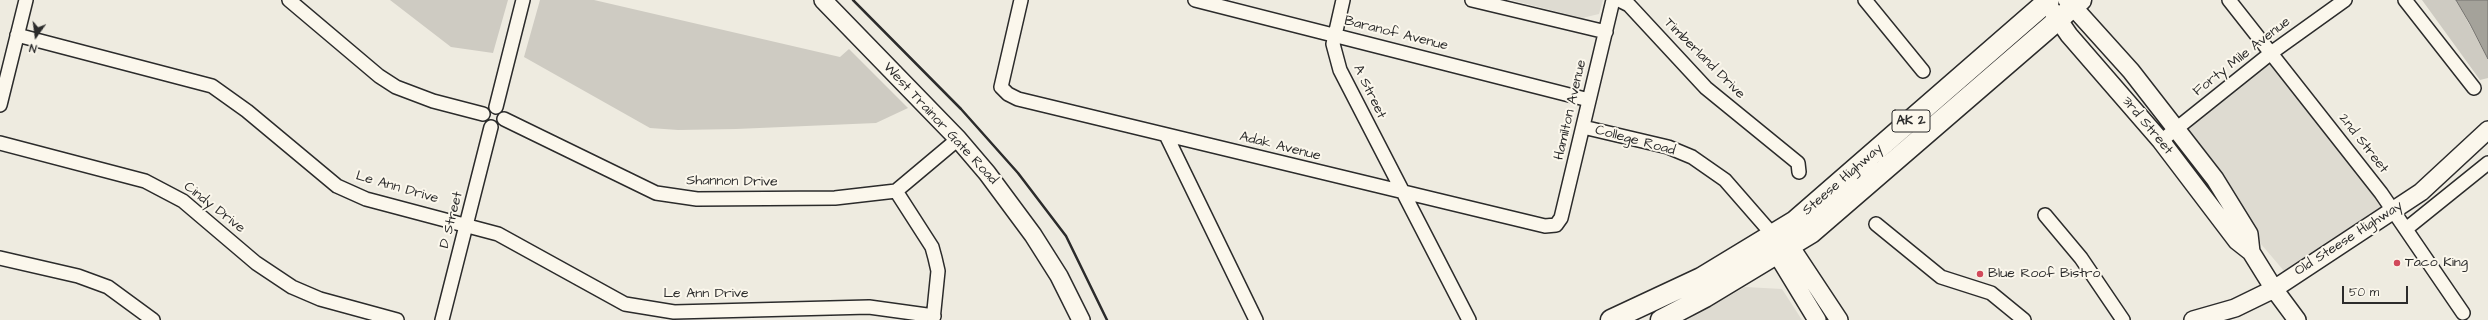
<!DOCTYPE html>
<style>
body{margin:0}
#map{position:relative;width:2488px;height:320px;overflow:hidden;background:#eeebe0;font-family:"Architects Daughter",sans-serif}
canvas{display:block}
.north{position:absolute;left:16px;top:16px;width:40px;height:40px;-webkit-text-stroke:3px #fbf7ec;paint-order:stroke;rotate:194deg;font-size:11px;font-weight:700;line-height:16px;text-align:center;color:#2b2b2b}
.north::after{content:'';display:block;margin:auto;width:14px;height:18px;background:#2b2b2b;clip-path:polygon(50% 0,100% 100%,50% 72%,0 100%)}
.scale{position:absolute;left:2342px;top:286px;width:66px;height:18px;box-sizing:border-box;border:2px solid #2b2b2b;border-top:0;padding-left:5px;font-size:12px;line-height:14px;white-space:nowrap;color:#2b2b2b;-webkit-text-stroke:3px #fbf7ec;paint-order:stroke}
</style>
<div id="map">
<canvas width="2488" height="320"></canvas>
<div class="north">N</div>
<div class="scale">50 m</div>
</div>
<script>
const context = document.querySelector('canvas').getContext('2d');
context.lineJoin = 'round';
function fill(path, color) { context.fillStyle = color; context.fill(path, 'evenodd'); }
const shape = rows => new Path2D(rows.map(r => 'M' + r).join(''));
function trace(path, color, width, dash) { context.strokeStyle = color; context.lineWidth = width; context.lineCap = dash ? 'butt' : 'round'; context.setLineDash(dash || []); context.stroke(path); }
function write(font, color, halo, rows, align = 'center') {
  context.font = font + ' "Architects Daughter",sans-serif'; context.lineWidth = 4; context.setLineDash([]); context.textBaseline = 'middle'; context.strokeStyle = halo; context.fillStyle = color; for (const [text, x, y, turn = 0] of rows) {
    context.save(); context.translate(x, y); context.rotate((+turn || 0) * Math.PI / 180); context.textAlign = isNaN(turn) ? turn : align; if (halo) context.strokeText(text, 0, 0); context.fillText(text, 0, 0); context.restore();
  }
}
fill(shape([
 [1511,0,1603,0,1599,14,1582,18],
 [2271,53,2393,210,2290,278,2261,244,2221,179,2178,121],
 [1745,287,1782,289,1802,320,1687,320]
]), '#dedbd1');
fill(shape([
 [390,0,508,0,493,53,451,47],
 [540,0,594,0,840,57,849,49,908,108,876,123,736,129,678,130,650,128,524,57],
 [2422,0,2456,0,2488,59,2488,78,2480,80]
]), '#cecbc2');
const water = shape([
 [2456,0,2488,0,2488,59,2470,24,2456,0]
]);
fill(water, '#a4a29a');
trace(water, '#74726e', 1);
const minor = shape([
 [289,0,379,76,396,87,433,101,483,114],
 [1021,0,1001,87,1008,94,1018,99,1545,226,1556,225,1561,218,1613,0],
 [1195,0,1589,100],
 [1343,0,1333,44,1340,70,1469,320],
 [1472,0,1606,32],
 [1619,0,1629,5,1706,88,1798,163,1799,172],
 [1865,0,1923,71],
 [2229,0,2381,193,2463,313],
 [2405,0,2474,88],
 [17,35,212,86,247,111,337,186,366,199,498,234,625,304,674,312,869,307,934,316],
 [0,105,26,0],
 [496,107,523,0],
 [504,119,656,193,697,199,835,198,896,191,958,139],
 [1583,127,1668,147,1692,157,1725,180,1773,235],
 [1166,135,1256,320],
 [2161,141,2271,53,2345,0],
 [0,143,145,181,183,201,256,263,292,287,320,299,397,320],
 [896,191,932,247,935,258,938,271,933,320],
 [2045,215,2081,258,2123,320],
 [1876,224,1941,277,1991,293,2024,320],
 [2406,229,2488,163],
 [0,258,78,276,108,287,153,320],
 [442,320,491,127]
]);
const major = shape([
 [823,0,958,139,987,173,1033,235,1059,276,1081,320],
 [2067,0,2131,71,2215,179,2249,234,2251,252],
 [2051,9,2069,35,2161,141,2237,241,2251,252,2274,289,2297,320],
 [1780,239,1790,246,1839,320],
 [1774,241,1777,254,1817,320],
 [2193,320,2235,308,2274,289,2421,192,2488,130]
]);
const highway = shape([
 [1611,320,1701,278,1795,221,2049,0],
 [1661,320,1705,297,1811,233,2081,0]
]);
trace(minor, '#2b2b2b', 16);
trace(major, '#2b2b2b', 20);
trace(highway, '#2b2b2b', 23);
trace(minor, '#fbf7ec', 13);
trace(major, '#fbf7ec', 17);
trace(highway, '#fbf7ec', 20);
trace(shape([
 [853,0,961,109,1018,173,1066,236,1107,320]
]), '#2b2b2b', 2.5);
for (const [x, y, r, color] of [
 [2397,263,4,"#d1495b"],
 [1980,274,4,"#d1495b"]
]) { const dot = new Path2D(); dot.arc(x, y, r, 0, 2 * Math.PI); context.fillStyle = color; context.fill(dot); trace(dot, '#fbf7ec', 1.5); }
for (const [x, y, w] of [
 [1911,121,38]
]) { const box = new Path2D(); box.roundRect(x - w / 2, y - 11, w, 22, 3); context.fillStyle = '#fbf7ec'; context.fill(box); trace(box, '#2b2b2b', 1); }
write('bold 13px', '#2b2b2b', null, [
 ["AK 2",1911,121]
]);
write('14px', '#2b2b2b', '#fbf7ec', [
 ["Baranof Avenue",1396,34,14],
 ["Forty Mile Avenue",2242,57,-38],
 ["Timberland Drive",1704,59,45],
 ["A Street",1369,92,64],
 ["Hamilton Avenue",1571,110,-77],
 ["West Trainor Gate Road",940,124,47],
 ["3rd Street",2147,126,50],
 ["College Road",1635,141,15],
 ["2nd Street",2363,144,52],
 ["Adak Avenue",1280,147,14],
 ["Steese Highway",1843,180,-41],
 ["Shannon Drive",732,182,1],
 ["Le Ann Drive",397,188,16],
 ["Cindy Drive",214,208,38],
 ["D Street",452,220,-76],
 ["Old Steese Highway",2349,239,-33],
 ["Le Ann Drive",706,294]
]);
write('14px', '#2b2b2b', '#fbf7ec', [
 ["Taco King",2405,263],
 ["Blue Roof Bistro",1988,274]
], 'left');
</script>
